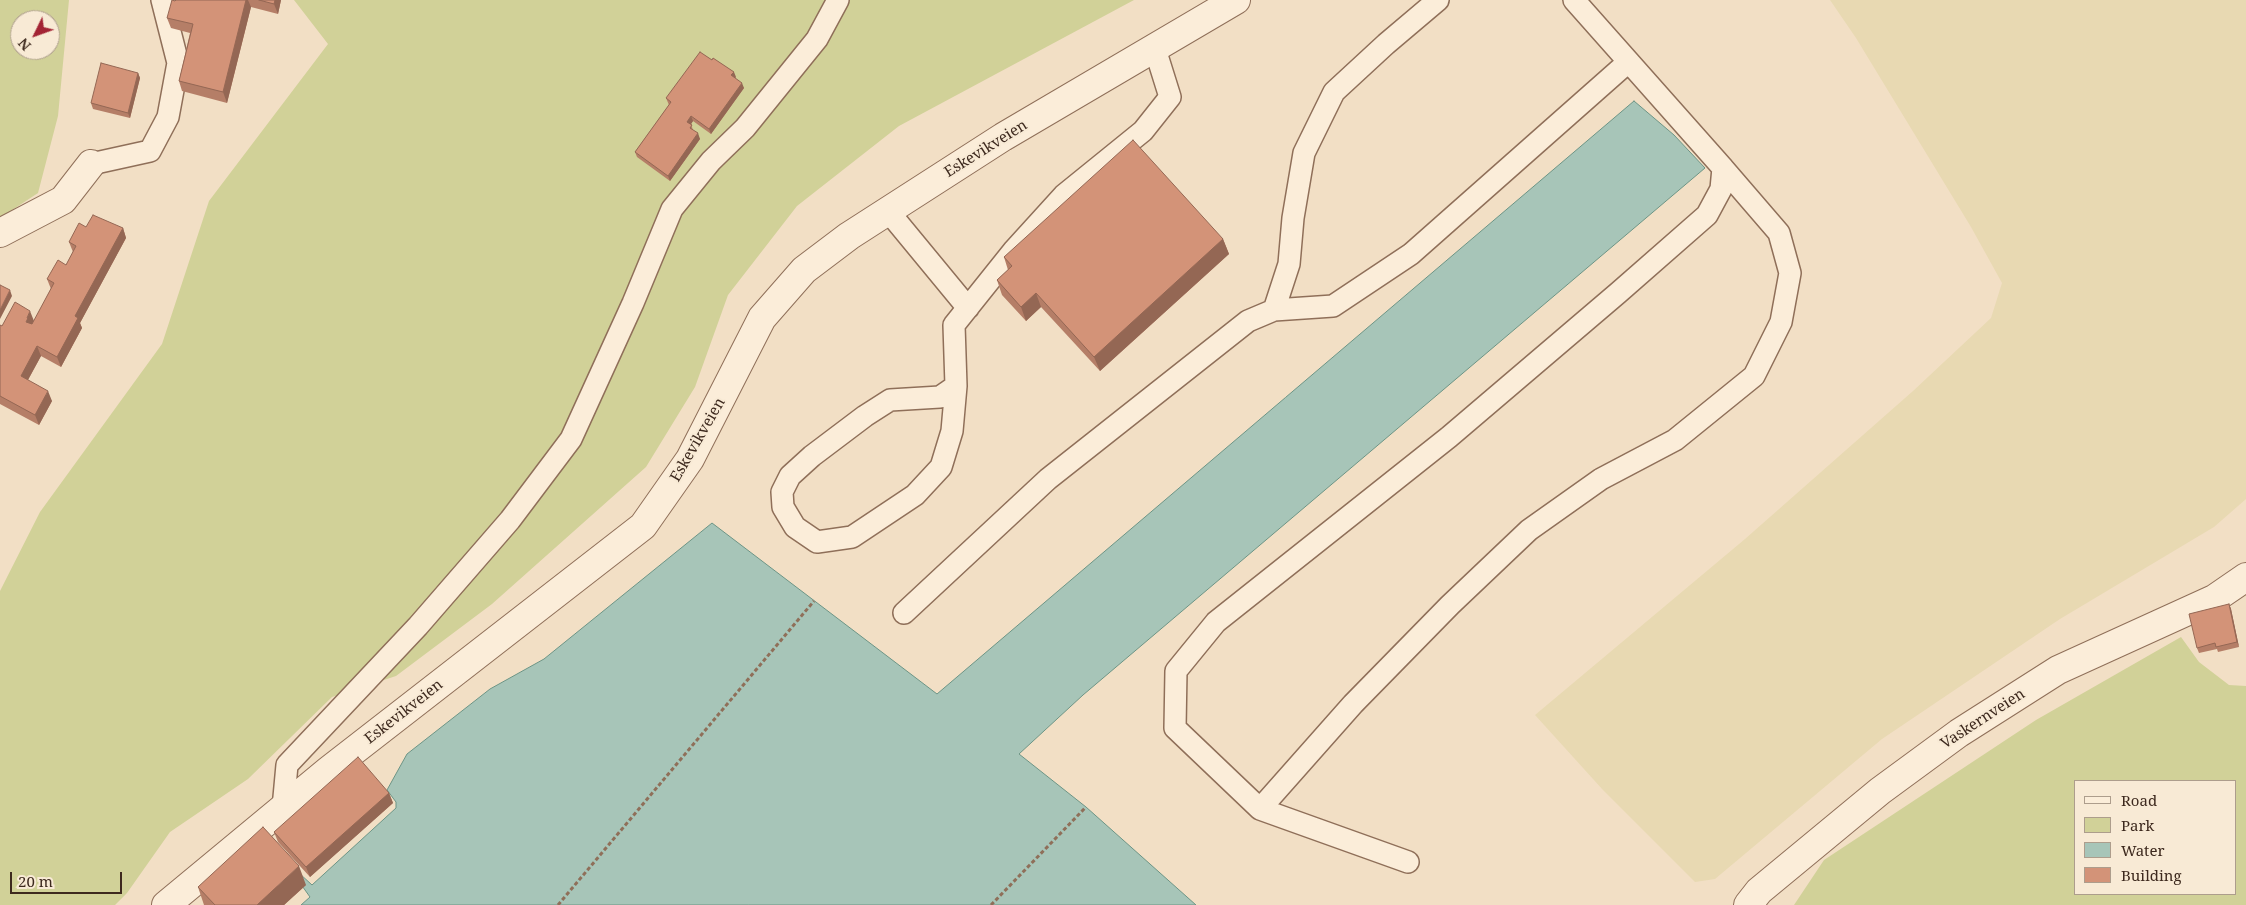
<!DOCTYPE html>
<style>
body{margin:0}
#map{position:relative;width:2246px;height:905px;overflow:hidden;background:#f2dfc5;font-family:"Noto Serif",serif}
canvas{display:block}
.legend{position:absolute;left:2074px;top:780px;width:162px;height:115px;box-sizing:border-box;background:#f8ead5;border:1px solid #ad9d8c;margin:0;padding:6px 9px;list-style:none;font-size:15px;color:#3d291e}
.legend li{display:flex;align-items:center;gap:10px;height:25px}
.legend b{width:25px;border:1px solid #ad9d8c}
.north{position:absolute;left:10px;top:10px;width:50px;height:50px;box-sizing:border-box;background:#f8ead5;border:1px solid #ad9d8c;border-radius:50%;rotate:228deg;font-size:14px;font-weight:700;line-height:20px;text-align:center;color:#3d291e}
.north::after{content:'';display:block;margin:auto;width:18px;height:22px;background:#a32434;clip-path:polygon(50% 0,100% 100%,50% 72%,0 100%)}
.scale{position:absolute;left:10px;top:872px;width:112px;height:22px;box-sizing:border-box;border:2px solid #3d291e;border-top:0;padding-left:6px;font-size:15px;line-height:18px;white-space:nowrap;color:#3d291e;-webkit-text-stroke:4px #f8ead5;paint-order:stroke}
</style>
<div id="map">
<canvas width="2246" height="905"></canvas>
<ul class="legend">
<li><b style="height:6px;background:#fbedd9"></b>Road</li>
<li><b style="height:14px;background:#d1d198"></b>Park</li>
<li><b style="height:14px;background:#a7c5b8"></b>Water</li>
<li><b style="height:14px;background:#d39378"></b>Building</li>
</ul>
<div class="north">N</div>
<div class="scale">20 m</div>
</div>
<script>
const context = document.querySelector('canvas').getContext('2d');
context.lineJoin = 'round';
function fill(path, color) { context.fillStyle = color; context.fill(path, 'evenodd'); }
const shape = rows => new Path2D(rows.map(r => 'M' + r).join(''));
function trace(path, color, width, dash) { context.strokeStyle = color; context.lineWidth = width; context.lineCap = dash ? 'butt' : 'round'; context.setLineDash(dash || []); context.stroke(path); }
function write(font, color, halo, rows, align = 'center') {
  context.font = font + ' "Noto Serif",serif'; context.lineWidth = 4; context.setLineDash([]); context.textBaseline = 'middle'; context.strokeStyle = halo; context.fillStyle = color; for (const [text, x, y, turn = 0] of rows) {
    context.save(); context.translate(x, y); context.rotate((+turn || 0) * Math.PI / 180); context.textAlign = isNaN(turn) ? turn : align; if (halo) context.strokeText(text, 0, 0); context.fillText(text, 0, 0); context.restore();
  }
}
fill(shape([
 [1830,0,2246,0,2246,499,2214,527,2060,619,1882,739,1715,879,1695,882,1603,790,1535,715,1745,539,1913,391,1991,318,2002,283,1971,227,1856,38]
]), '#e8d9b2');
fill(shape([
 [0,0,69,0,58,116,38,193,0,218],
 [20,20,50,20,50,50,20,50],
 [294,0,1134,0,899,126,797,206,728,295,695,387,646,467,492,604,396,676,332,697,248,779,170,832,127,893,115,905,0,905,0,591,40,512,162,344,209,201,328,44],
 [2181,637,2199,662,2229,685,2246,686,2246,905,1794,905,1824,860,2036,720],
 [2235,781,2235,894,2075,894,2075,781]
]), '#d1d198');
const water = shape([
 [1634,101,1674,135,1705,168,1083,695,1019,754,1086,807,1196,905,301,905,310,897,295,876,299,873,312,885,396,808,396,802,387,790,407,754,490,689,544,659,712,523,937,694,1634,101]
]);
fill(water, '#a7c5b8');
trace(water, '#6c9485', 1);
const service = shape([
 [91,164,150,151,168,117,178,63,162,0],
 [888,211,968,308],
 [1274,310,1289,264,1293,218,1304,153,1334,92,1386,44,1438,0],
 [956,386,940,397,890,400,865,416,812,456,790,476,782,492,783,507,795,527,817,542,852,537,915,495,941,467,952,431,956,386,954,325,1014,250,1064,195,1143,131,1170,97,1155,49],
 [904,613,1048,479,1248,321,1274,310,1333,306,1411,254,1627,63],
 [283,808,287,765,418,626,510,520,571,439,633,303,672,209,711,161,745,128,817,39,838,0],
 [1260,809,1353,704,1450,605,1529,530,1601,479,1675,440,1754,376,1781,322,1790,273,1779,233,1723,168],
 [1408,862,1260,809,1175,728,1176,671,1216,622,1449,437,1618,293,1707,215,1721,189,1723,168,1574,0]
]);
const minor = shape([
 [0,233,63,200,91,164],
 [166,905,329,770,643,526,690,459,762,318,804,270,849,236,1003,137,1236,0],
 [1748,905,1759,891,1880,791,1959,733,2058,670,2214,599,2246,577]
]);
trace(service, '#8f6f59', 24);
trace(minor, '#8f6f59', 30);
trace(shape([
 [558,905,814,601],
 [991,905,1086,807]
]), '#8f6f59', 3, [4, 2.5]);
trace(service, '#fbedd9', 21);
trace(minor, '#fbedd9', 28);
fill(shape([
 [176,0,281,0,278,14,251,7,227,103,182,91,179,81,190,33,171,28,167,18],
 [138,73,140,78,130,118,93,109,91,103],
 [736,77,735,78,744,88,711,134,693,121,691,124,693,130,700,139,670,181,637,157,635,152,669,105,666,98],
 [86,227,123,228,126,238,80,323,82,328,61,367,41,356,28,380,52,401,39,425,0,404,0,325,2,326,34,321,51,289,47,279,66,265,73,252,69,242],
 [1223,239,1229,254,1100,371,1041,307,1026,321,1002,295,997,280,1008,270,1004,257],
 [2229,604,2231,609,2239,647,2218,652,2217,649,2199,653,2197,648],
 [389,793,393,803,310,877,278,842,274,832],
 [306,885,284,905,204,905,198,887]
]), '#b57e67');
fill(shape([
 [246,0,248,0,251,7,227,103,223,92],
 [275,0,281,0,278,14,274,4],
 [734,72,736,77,733,81,731,75],
 [138,73,140,78,130,118,128,113],
 [742,83,744,88,711,134,709,129],
 [691,116,693,121,689,127,687,122],
 [698,133,700,139,670,181,668,176],
 [123,228,126,238,80,323,82,328,61,367,57,357,75,316],
 [1223,239,1229,254,1100,371,1094,357],
 [10,290,12,296,0,319,0,310],
 [1036,293,1041,307,1026,321,1021,307],
 [30,311,34,321,31,327,26,322,27,318],
 [37,346,41,356,24,387,21,376],
 [48,391,52,401,39,425,35,415],
 [2229,604,2231,609,2239,647,2237,642],
 [389,793,393,803,310,877,306,867],
 [299,866,306,885,284,905,257,905]
]), '#946754');
const building = shape([
 [172,0,175,1,176,0,246,0,223,92,179,81,193,24,167,18,172,0],
 [259,0,275,0,274,4,259,0],
 [700,52,712,60,713,58,734,72,731,75,742,83,709,129,691,116,687,122,692,125,690,128,698,133,668,176,635,152,671,102,666,98,700,52],
 [101,63,138,73,128,113,91,103,101,63],
 [1133,140,1223,239,1094,357,1036,293,1021,307,997,280,1012,266,1004,257,1133,140],
 [93,215,123,228,75,316,78,318,57,357,37,346,21,376,48,391,35,415,0,396,0,325,2,326,15,302,30,311,27,318,28,318,26,322,32,324,54,283,47,279,58,260,66,265,76,246,69,242,79,223,86,227,93,215],
 [0,285,10,290,0,310,0,285],
 [2229,604,2237,642,2216,647,2215,643,2197,648,2189,614,2229,604],
 [358,757,389,793,306,867,274,832,358,757],
 [263,827,299,866,257,905,215,905,198,887,263,827]
]);
fill(building, '#d39378');
trace(building, '#946754', 1);
write('15px', '#3d291e', '#f8ead5', [
 ["Eskevikveien",986,149,-32],
 ["Eskevikveien",698,440,-60],
 ["Eskevikveien",404,712,-38],
 ["Vaskernveien",1983,719,-33]
]);
</script>
